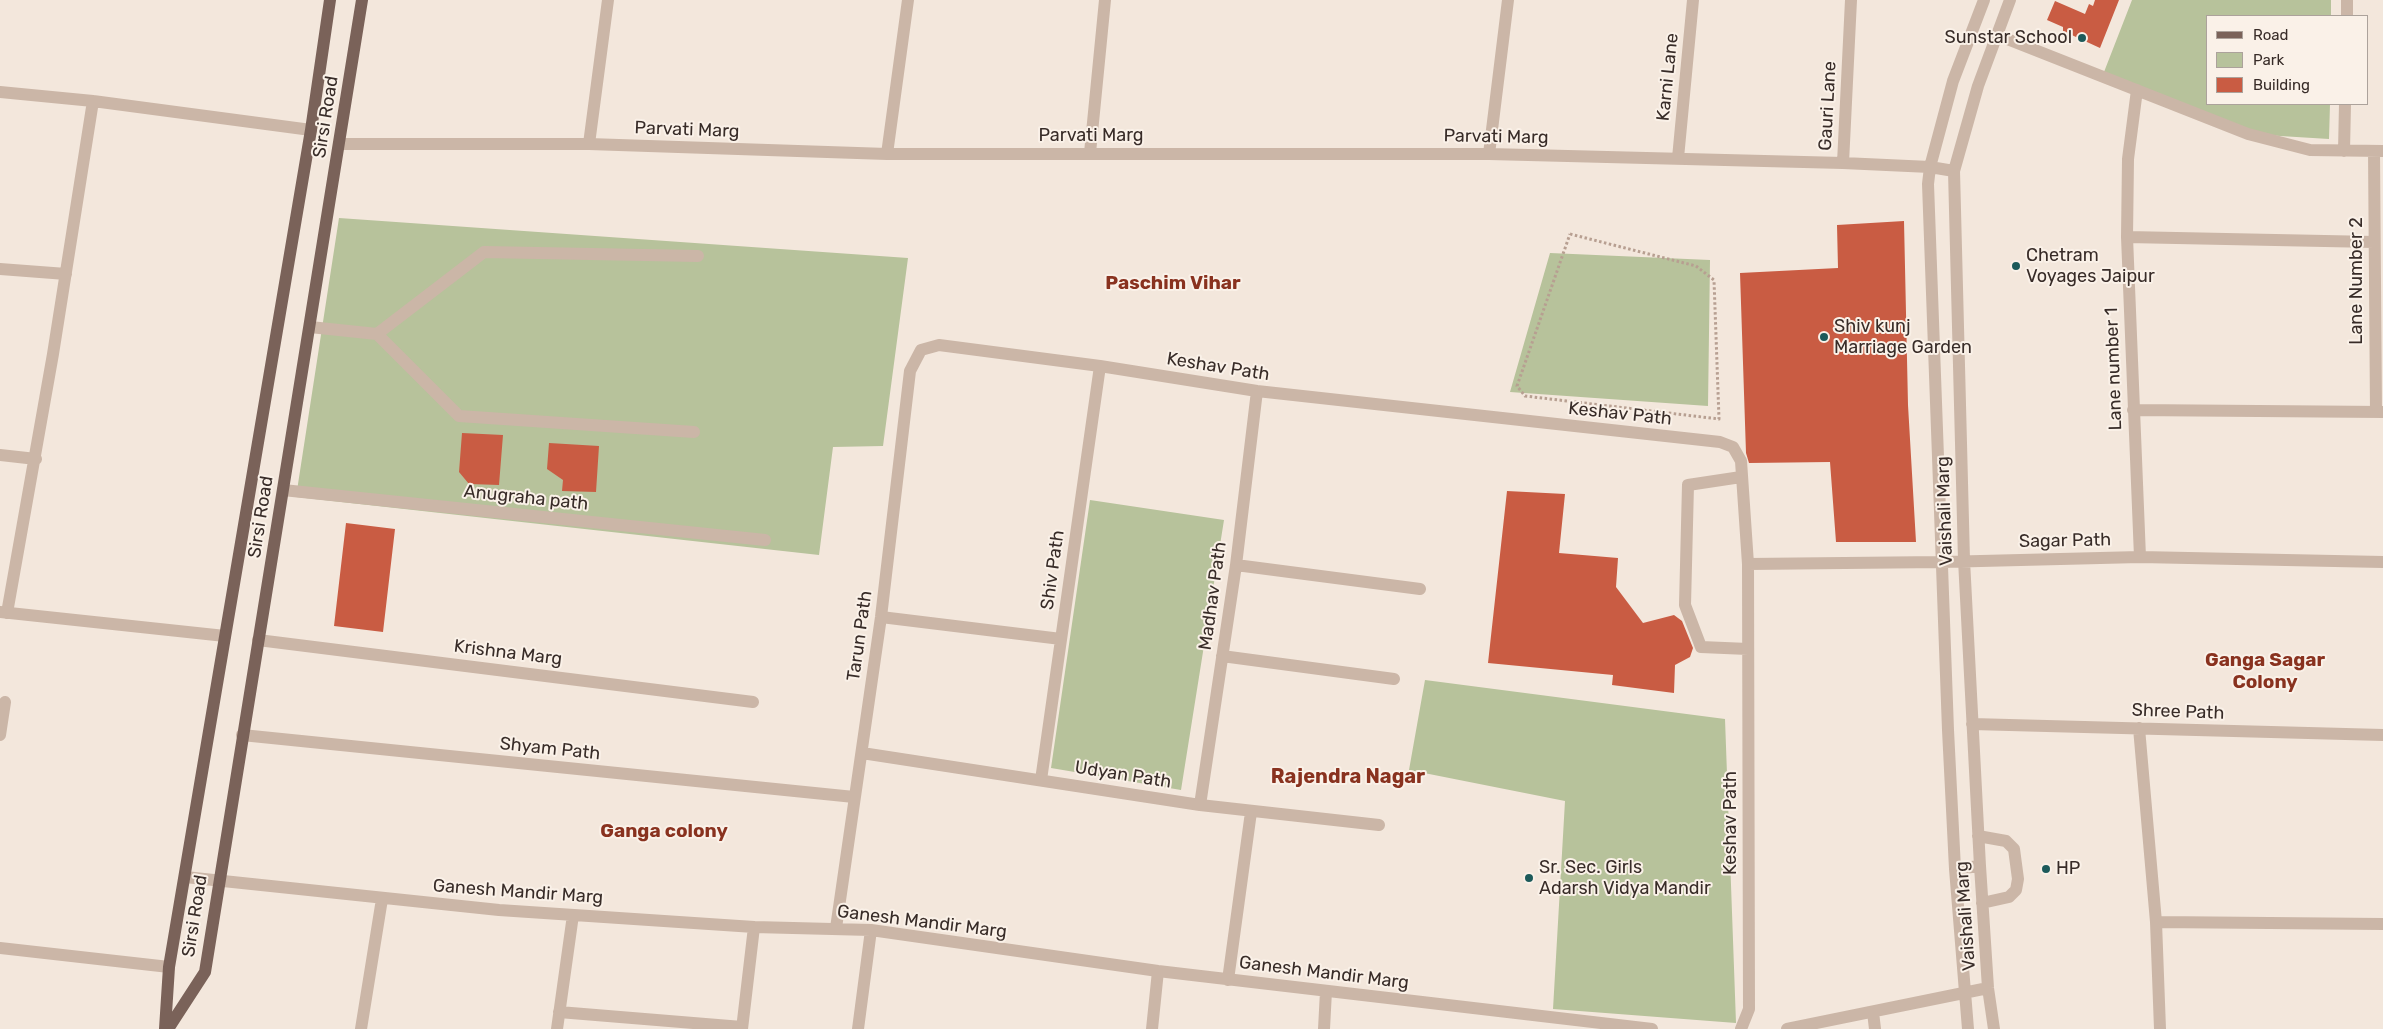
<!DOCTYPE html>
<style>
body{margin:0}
#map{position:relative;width:2383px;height:1029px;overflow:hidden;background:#f3e7dc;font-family:Rubik,sans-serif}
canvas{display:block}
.legend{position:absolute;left:2206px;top:15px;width:162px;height:90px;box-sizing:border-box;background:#faf1e8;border:1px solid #aca29b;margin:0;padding:6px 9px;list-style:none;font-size:15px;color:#382c28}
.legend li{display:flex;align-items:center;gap:10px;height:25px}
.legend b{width:25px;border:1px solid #aca29b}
</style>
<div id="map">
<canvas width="2383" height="1029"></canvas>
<ul class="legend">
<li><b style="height:6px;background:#7a6259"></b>Road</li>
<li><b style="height:14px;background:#b7c29b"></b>Park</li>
<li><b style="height:14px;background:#c95c43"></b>Building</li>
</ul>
</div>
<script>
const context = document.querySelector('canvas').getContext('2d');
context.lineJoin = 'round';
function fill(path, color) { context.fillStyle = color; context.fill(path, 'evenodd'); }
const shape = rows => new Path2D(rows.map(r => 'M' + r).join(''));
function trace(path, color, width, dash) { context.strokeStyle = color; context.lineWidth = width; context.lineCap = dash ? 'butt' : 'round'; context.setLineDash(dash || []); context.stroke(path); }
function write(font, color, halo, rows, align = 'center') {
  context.font = font + ' Rubik,sans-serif'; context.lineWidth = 4; context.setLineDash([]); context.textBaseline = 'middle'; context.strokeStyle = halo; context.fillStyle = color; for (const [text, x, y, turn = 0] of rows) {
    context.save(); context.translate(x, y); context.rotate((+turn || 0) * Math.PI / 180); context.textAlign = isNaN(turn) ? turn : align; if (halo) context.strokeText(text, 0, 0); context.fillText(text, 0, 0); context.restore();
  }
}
fill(shape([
 [2132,0,2331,0,2331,16,2207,16,2207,104,2330,104,2329,139,2264,135,2104,72],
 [339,218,908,258,883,446,833,447,819,555,296,497],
 [1550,253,1710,260,1708,406,1510,392],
 [1090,500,1224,520,1181,790,1051,768],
 [1425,680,1725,719,1736,1023,1553,1009,1565,801,1409,770]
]), '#b7c29b');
fill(shape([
 [2095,0,2119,0,2100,48,2063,31,2063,27,2047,20,2055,1,2085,14,2089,4,2093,6],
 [1904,221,1908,405,1916,542,1836,542,1830,462,1749,463,1746,453,1740,273,1838,268,1837,225],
 [462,433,503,435,499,485,469,484,459,472],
 [549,443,599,446,596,492,562,491,563,480,547,469],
 [1507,491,1565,494,1559,553,1618,558,1616,587,1643,623,1674,615,1682,621,1693,648,1690,657,1675,665,1674,693,1612,685,1613,675,1488,663],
 [346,523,395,529,383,632,334,626]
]), '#c95c43');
trace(shape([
 [1570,234,1696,266,1714,280,1719,419,1525,396,1517,386,1570,234]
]), '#b79f91', 3, [2.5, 2.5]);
trace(shape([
 [1851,0,1843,163,1930,167,1954,171],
 [2347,16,2347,0],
 [1997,35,2248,134,2310,150,2383,151],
 [2137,90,2128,159,2127,237,2140,557],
 [0,92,93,101,311,130],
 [339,144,589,144,887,154,1489,154,1843,163],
 [589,144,608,0],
 [2344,151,2345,104],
 [2374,151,2376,412],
 [1090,153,1105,0],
 [887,154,908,0],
 [1489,154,1508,0],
 [1678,158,1693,0],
 [2127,237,2374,242],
 [0,269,66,274],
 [310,327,377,334,484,252,698,256],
 [377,334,459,416,694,432],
 [2133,410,2383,412],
 [0,455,36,459],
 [1741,477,1688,485,1685,605,1701,647,1748,649],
 [283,490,765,540],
 [1748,564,1941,562,2140,557,2383,562],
 [1236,565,1420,589],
 [0,612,225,636],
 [7,613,53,354,93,101],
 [881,617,1061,639],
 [258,640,753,702],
 [1222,656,1394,679],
 [1972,724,2383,735],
 [2139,728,2156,922,2160,1029],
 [0,735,5,702],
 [242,735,854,797],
 [862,753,1200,805,1379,825],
 [1041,780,1100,366],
 [1200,805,1236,565,1257,391],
 [1978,836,2006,841,2014,849,2018,879,2016,890,2009,897,1982,903],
 [1955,869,1980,866],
 [185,877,499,910,754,927,871,930,1158,971,1652,1029],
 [2156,922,2383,924],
 [836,928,881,617,910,371,921,350,939,345,1100,366,1257,391,1720,442,1733,447,1741,461,1748,564,1749,1009,1741,1029],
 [0,948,169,967],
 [1228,980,1251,812],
 [559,1012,742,1027],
 [1873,1012,1875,1029],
 [361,1029,382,899],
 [557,1029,573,915],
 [742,1029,754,927],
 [858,1029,871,930],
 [1152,1029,1158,971],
 [1324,1029,1326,991],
 [1787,1029,1988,988],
 [1968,1029,1955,869,1948,730,1928,184,1930,167,1953,81,1984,0],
 [1994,1029,1988,988,1980,866,1964,560,1954,171,1978,86,2010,0]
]), '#cbb6a7', 12);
trace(shape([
 [165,1029,169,967,311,130,330,0],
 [168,1029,205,972,362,0]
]), '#7a6259', 12);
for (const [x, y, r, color] of [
 [2082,38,5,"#1c5a5a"],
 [2016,266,5,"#1c5a5a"],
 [1824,337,5,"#1c5a5a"],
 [2046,869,5,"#1c5a5a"],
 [1529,878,5,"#1c5a5a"]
]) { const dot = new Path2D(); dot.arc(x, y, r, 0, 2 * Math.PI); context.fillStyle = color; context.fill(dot); trace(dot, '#faf1e8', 2); }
write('18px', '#382c28', '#faf1e8', [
 ["Sunstar School",2072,38,"right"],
 ["Chetram",2026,256],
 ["Voyages Jaipur",2026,277],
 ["Shiv kunj",1834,327],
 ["Marriage Garden",1834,348],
 ["Sr. Sec. Girls",1539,868],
 ["Adarsh Vidya Mandir",1539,889],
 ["HP",2056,869]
], 'left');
write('18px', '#382c28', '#faf1e8', [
 ["Karni Lane",1668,77,-84],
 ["Gauri Lane",1828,106,-87],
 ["Sirsi Road",326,117,-81],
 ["Parvati Marg",687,130,2],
 ["Parvati Marg",1091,136],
 ["Parvati Marg",1496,137,1],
 ["Lane Number 2",2357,281,-90],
 ["Keshav Path",1218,367,9],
 ["Lane number 1",2114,369,-92],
 ["Keshav Path",1620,414,6],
 ["Anugraha path",526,498,6],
 ["Vaishali Marg",1945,511,-92],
 ["Sirsi Road",261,517,-81],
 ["Sagar Path",2065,541,-1],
 ["Shiv Path",1053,570,-82],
 ["Madhav Path",1213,596,-82],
 ["Tarun Path",860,636,-82],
 ["Krishna Marg",508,653,7],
 ["Shree Path",2178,712,2],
 ["Shyam Path",550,749,6],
 ["Udyan Path",1123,775,9],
 ["Keshav Path",1731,823,-90],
 ["Ganesh Mandir Marg",518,892,4],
 ["Sirsi Road",195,916,-81],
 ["Vaishali Marg",1966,916,-94],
 ["Ganesh Mandir Marg",922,922,7],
 ["Ganesh Mandir Marg",1324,973,7]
]);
write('bold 19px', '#89321f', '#faf1e8', [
 ["Paschim Vihar",1173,284],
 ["Ganga Sagar",2265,661],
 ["Colony",2265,683],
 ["Ganga colony",664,832]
]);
write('bold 20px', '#89321f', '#faf1e8', [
 ["Rajendra Nagar",1348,777]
]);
</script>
